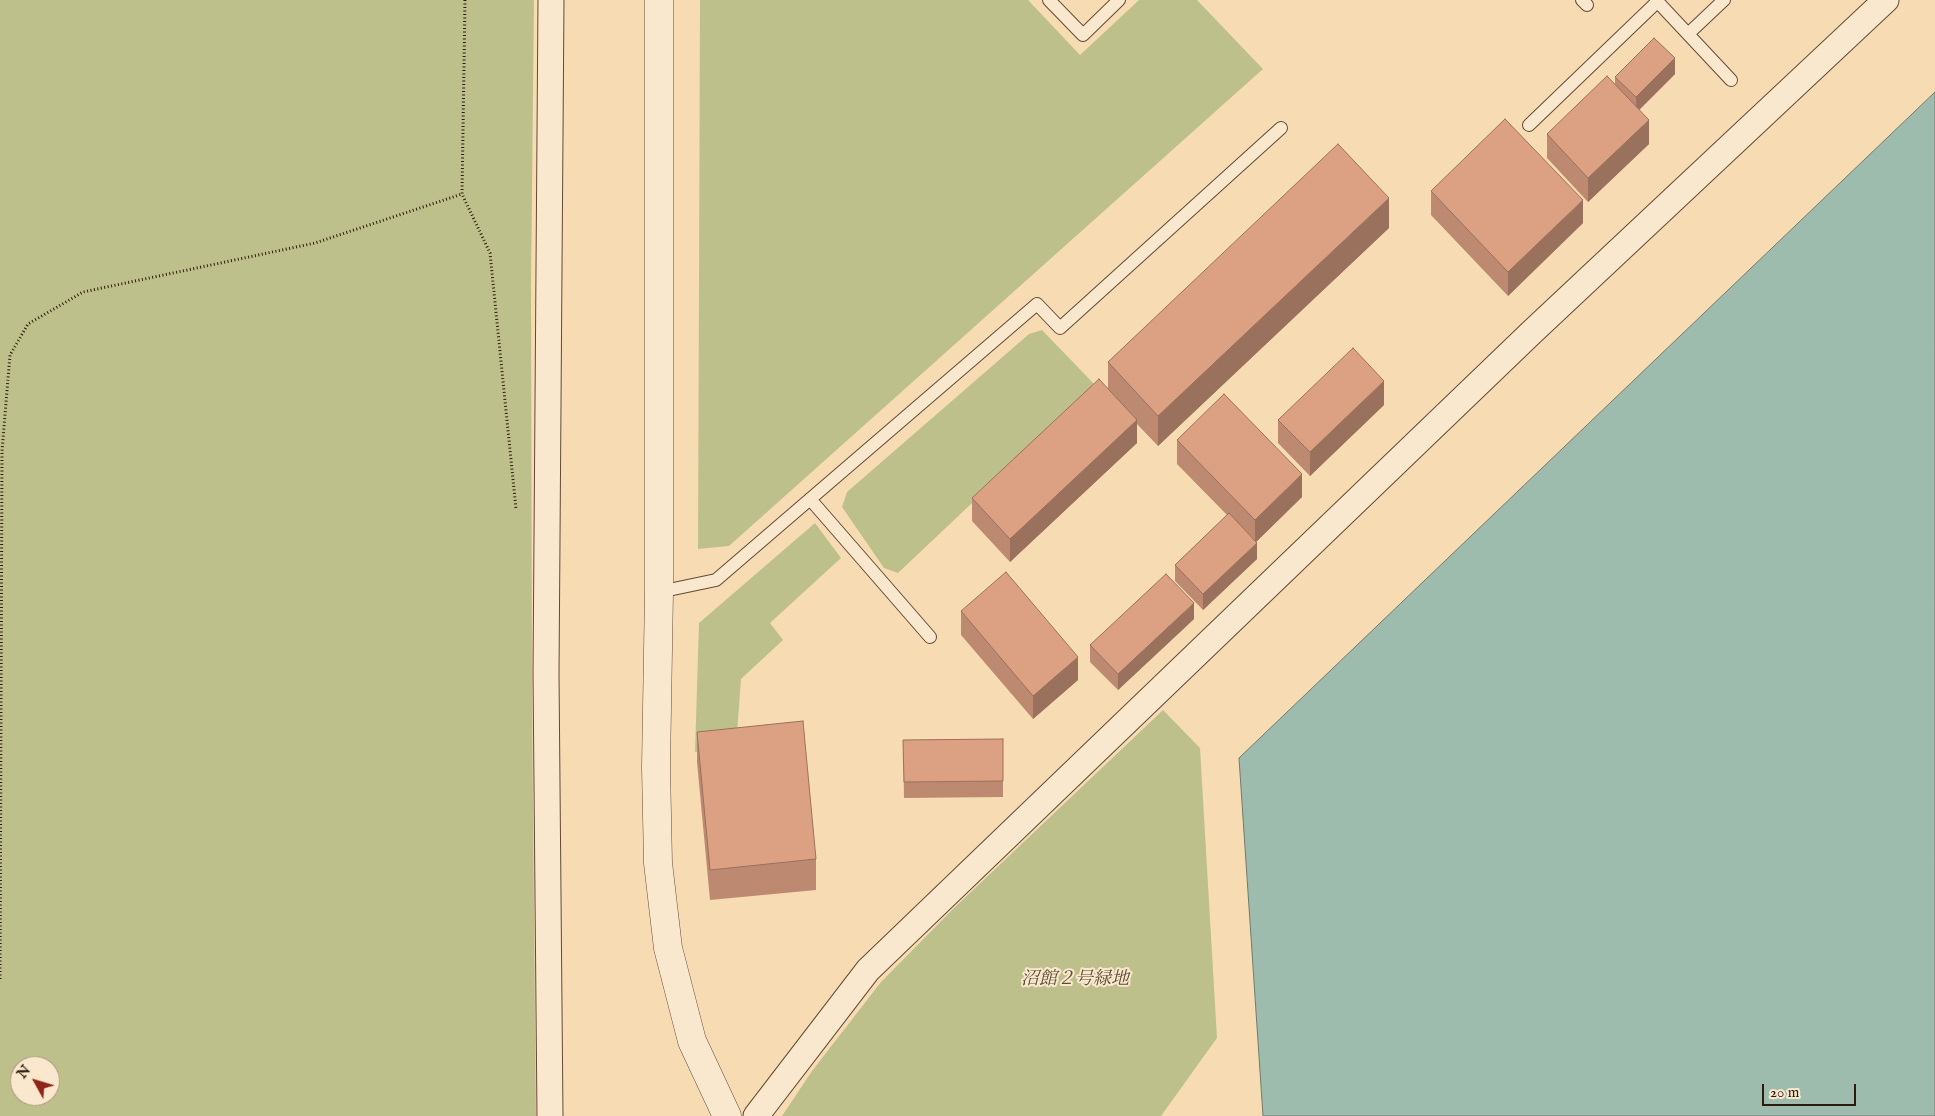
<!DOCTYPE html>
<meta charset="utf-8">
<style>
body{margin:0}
#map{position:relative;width:1935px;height:1116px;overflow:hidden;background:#f7dcb3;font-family:"IM FELL English",serif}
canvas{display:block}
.north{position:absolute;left:10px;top:1056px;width:50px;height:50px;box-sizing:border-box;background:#fae8ce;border:1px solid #a99681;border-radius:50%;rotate:309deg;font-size:14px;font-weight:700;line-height:20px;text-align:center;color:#301a0d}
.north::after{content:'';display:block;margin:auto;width:18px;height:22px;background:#8f2418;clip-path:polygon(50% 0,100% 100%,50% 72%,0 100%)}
.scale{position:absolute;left:1762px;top:1084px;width:94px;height:22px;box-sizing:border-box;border:2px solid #301a0d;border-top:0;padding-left:6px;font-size:15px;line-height:18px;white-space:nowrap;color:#301a0d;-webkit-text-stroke:4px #fae8ce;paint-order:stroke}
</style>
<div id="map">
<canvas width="1935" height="1116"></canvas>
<div class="north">N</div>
<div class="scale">20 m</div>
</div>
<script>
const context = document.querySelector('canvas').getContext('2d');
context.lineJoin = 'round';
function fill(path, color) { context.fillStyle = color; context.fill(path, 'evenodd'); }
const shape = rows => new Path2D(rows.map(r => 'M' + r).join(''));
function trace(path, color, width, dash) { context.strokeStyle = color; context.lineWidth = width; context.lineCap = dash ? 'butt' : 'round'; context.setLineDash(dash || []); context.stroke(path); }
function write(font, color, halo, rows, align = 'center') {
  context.font = font + ' "IM FELL English","Noto Serif JP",serif'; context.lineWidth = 4; context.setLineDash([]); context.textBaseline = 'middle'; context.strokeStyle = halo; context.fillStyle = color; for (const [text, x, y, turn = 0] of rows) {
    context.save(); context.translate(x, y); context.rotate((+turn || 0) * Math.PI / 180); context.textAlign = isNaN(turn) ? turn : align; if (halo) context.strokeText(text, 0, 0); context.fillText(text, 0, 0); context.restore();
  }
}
fill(shape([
 [0,0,534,0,531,285,532,699,536,1116,0,1116],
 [20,1066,50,1066,50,1096,20,1096],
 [700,0,1028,0,1080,55,1139,0,1197,0,1263,69,729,546,698,549],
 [1042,330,1096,386,898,573,884,568,842,507,847,492,1029,334],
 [815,523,841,558,770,623,783,640,741,679,736,747,695,752,699,623],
 [1163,710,1200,748,1217,1038,1161,1116,782,1116,812,1071,881,982,953,909]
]), '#bec08b');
const water = shape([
 [1935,92,1935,1116,1263,1116,1239,758,1935,92]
]);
fill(water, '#9dbcae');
trace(water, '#717b6e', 1);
const service = shape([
 [1049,0,1083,35,1119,0],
 [1582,0,1587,5],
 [1656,0,1731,80],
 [1688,34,1724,0],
 [1529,125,1657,2],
 [810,499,930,637],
 [659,592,716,580,1037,304,1060,328,1281,128]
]);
const minor = shape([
 [550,1116,546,673,551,0],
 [756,1116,868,970,1532,332,1886,0]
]);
const tertiary = shape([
 [659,0,659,592,656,767,658,863,668,948,692,1041,727,1116]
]);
trace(service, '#624a36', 14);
trace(minor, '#624a36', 27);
trace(tertiary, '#624a36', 29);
trace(shape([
 [465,0,462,194,490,253,516,509],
 [0,979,2,451,10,355,28,324,83,292,315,243,462,194]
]), '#301a0d', 3, [1, 2.5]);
trace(service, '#fae8ce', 12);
trace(minor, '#fae8ce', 25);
trace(tertiary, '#fae8ce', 28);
fill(shape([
 [1675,74,1639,110,1649,144,1588,202,1547,158,1547,134,1615,85,1615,77],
 [1431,191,1583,223,1508,296,1431,215],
 [1389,228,1158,446,1137,424,1137,443,1010,562,972,521,972,498,1108,388,1108,362],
 [1384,405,1310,476,1278,443,1278,420],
 [1177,440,1302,497,1256,542,1257,559,1203,610,1175,581,1175,565,1227,515,1177,464],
 [961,611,1078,680,1033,719,961,635],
 [1194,619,1118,690,1090,662,1090,645],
 [697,732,816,859,816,890,710,900,697,762],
 [1003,739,1003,797,904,798,903,740]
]), '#bd8a71');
fill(shape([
 [1675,58,1675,74,1636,113,1636,97],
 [1649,120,1649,144,1588,202,1588,178],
 [1389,198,1389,228,1158,446,1158,416],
 [1583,200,1583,223,1508,296,1508,272],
 [1384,381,1384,405,1310,476,1310,452],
 [1137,420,1137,443,1010,562,1010,539],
 [1302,474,1302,497,1255,543,1255,520],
 [1257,543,1257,559,1203,610,1203,594],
 [1194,603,1194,619,1118,690,1118,674],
 [1078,657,1078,680,1033,719,1033,696]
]), '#9a715c');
const building = shape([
 [1654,38,1675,58,1636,97,1615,77,1654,38],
 [1607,76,1649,120,1588,178,1547,134,1607,76],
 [1505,119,1583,200,1508,272,1431,191,1505,119],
 [1338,144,1389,198,1158,416,1108,362,1338,144],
 [1353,348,1384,381,1310,452,1278,420,1353,348],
 [1099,379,1137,420,1010,539,972,498,1099,379],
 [1224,394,1302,474,1255,520,1177,440,1224,394],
 [1229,513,1257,543,1203,594,1175,565,1229,513],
 [1006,572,1078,657,1033,696,961,611,1006,572],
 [1166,574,1194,603,1118,674,1090,645,1166,574],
 [803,721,816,859,710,870,697,732,803,721],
 [1003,739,1003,781,904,782,903,740,1003,739]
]);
fill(building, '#dca183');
trace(building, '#9a715c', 1);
write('italic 18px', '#5b4c33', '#fae8ce', [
 ["沼館２号緑地",1075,980]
]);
</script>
